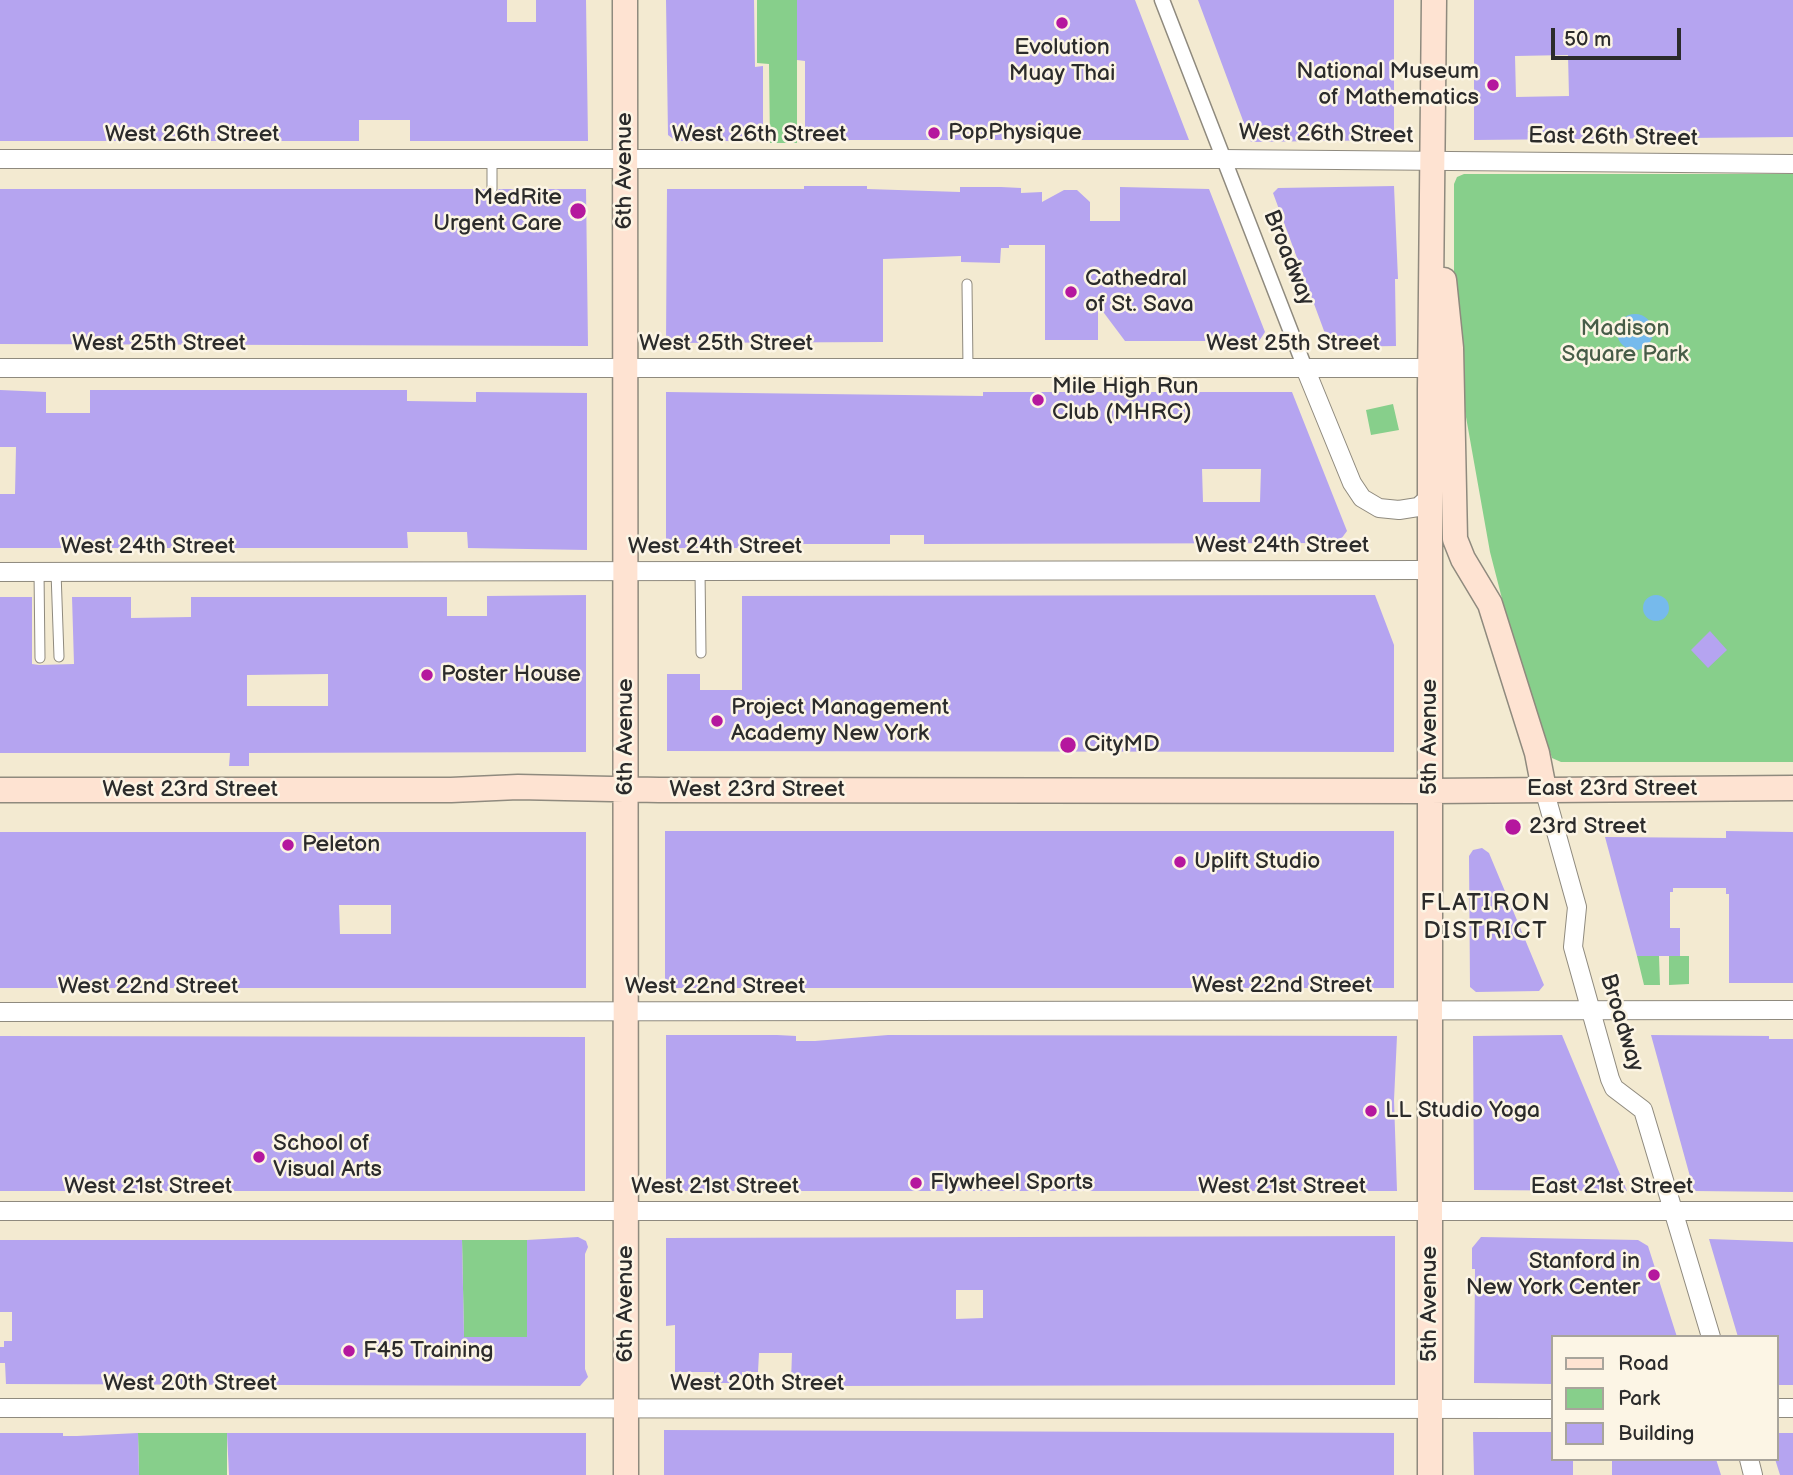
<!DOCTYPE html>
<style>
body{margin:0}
#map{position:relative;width:1793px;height:1475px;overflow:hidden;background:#f3ead1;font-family:"Balsamiq Sans",sans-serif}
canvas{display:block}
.legend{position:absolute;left:1551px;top:1335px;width:228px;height:126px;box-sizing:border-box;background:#fcf5e5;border:2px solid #a8a49b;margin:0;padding:9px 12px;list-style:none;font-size:21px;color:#2b2b2b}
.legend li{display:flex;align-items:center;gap:14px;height:35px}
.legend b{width:35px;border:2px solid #a8a49b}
.scale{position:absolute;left:1551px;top:28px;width:130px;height:32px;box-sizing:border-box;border:4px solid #2b2b2b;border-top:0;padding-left:9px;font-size:21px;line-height:24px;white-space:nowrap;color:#2b2b2b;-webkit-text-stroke:5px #fcf5e5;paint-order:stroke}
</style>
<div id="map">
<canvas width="1793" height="1475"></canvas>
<ul class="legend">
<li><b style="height:9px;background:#fee3d2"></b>Road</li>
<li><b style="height:19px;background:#87cf8b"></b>Park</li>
<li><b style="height:19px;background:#b5a4f0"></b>Building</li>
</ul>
<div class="scale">50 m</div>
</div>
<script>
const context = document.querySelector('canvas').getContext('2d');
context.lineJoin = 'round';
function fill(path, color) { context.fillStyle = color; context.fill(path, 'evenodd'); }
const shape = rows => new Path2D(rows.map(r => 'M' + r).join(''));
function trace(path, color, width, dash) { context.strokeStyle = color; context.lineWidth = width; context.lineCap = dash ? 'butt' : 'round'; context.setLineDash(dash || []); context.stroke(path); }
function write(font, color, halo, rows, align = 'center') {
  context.font = font + ' "Balsamiq Sans",sans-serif'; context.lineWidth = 5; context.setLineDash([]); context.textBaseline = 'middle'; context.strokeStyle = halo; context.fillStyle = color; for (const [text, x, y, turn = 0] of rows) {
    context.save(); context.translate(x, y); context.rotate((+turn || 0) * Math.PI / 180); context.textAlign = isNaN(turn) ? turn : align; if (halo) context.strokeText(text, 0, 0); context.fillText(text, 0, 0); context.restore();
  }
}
fill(shape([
 [757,0,797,0,797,143,770,143,769,64,757,63],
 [1464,174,1793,174,1793,762,1561,762,1552,758,1508,622,1490,552,1458,372,1454,327,1454,184,1457,177],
 [1393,404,1399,430,1371,435,1366,410],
 [1637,956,1659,956,1660,985,1644,985],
 [1669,956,1689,956,1689,984,1669,985],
 [462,1240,527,1240,527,1337,464,1337],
 [138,1433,227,1433,227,1475,139,1475]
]), '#87cf8b');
fill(shape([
 '1617 332a18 18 0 1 1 36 0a18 18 0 1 1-36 0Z',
 '1643 608a13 13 0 1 1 26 0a13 13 0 1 1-26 0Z'
]), '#76baec');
fill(shape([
 [0,0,507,0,507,22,536,22,536,0,586,0,588,141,410,141,410,120,359,120,359,141,0,141],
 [666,0,754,0,755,67,763,66,763,141,676,141,668,135],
 [797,0,1135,0,1189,140,805,140,805,61,797,60],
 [1198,0,1394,0,1394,140,1251,142],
 [1474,0,1793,0,1793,137,1474,140],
 [1568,55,1569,96,1516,97,1515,56],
 [804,186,867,186,867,189,960,192,960,187,1001,187,1021,188,1021,193,1042,192,1042,202,1064,190,1077,190,1090,202,1090,221,1120,221,1120,187,1209,189,1265,332,1259,341,1125,341,1098,305,1098,340,1045,340,1045,245,1009,245,1009,248,1001,248,1000,263,961,262,961,256,883,259,883,342,666,343,667,189,804,189],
 [1394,186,1398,279,1395,279,1396,346,1330,347,1273,193,1278,188],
 [0,189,485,189,493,196,499,189,586,189,588,346,0,344],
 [0,390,46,392,46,413,90,413,90,390,407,390,407,401,476,402,476,392,587,393,587,550,468,548,467,532,407,532,408,548,0,548,0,494,15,494,16,447,0,447],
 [666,392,983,396,983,392,1292,392,1347,531,1338,543,924,544,924,535,890,535,890,544,789,544,789,548,666,548],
 [1202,469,1261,469,1260,502,1203,502],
 [586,595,586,752,249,753,249,766,229,766,230,753,0,753,0,597,32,597,32,664,39,665,74,664,72,597,131,597,131,618,191,617,191,597,447,597,447,616,487,616,487,596],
 [328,674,328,706,247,706,247,675],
 [1375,595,1394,645,1394,752,667,751,667,674,700,674,700,690,742,690,742,596],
 [1710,631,1727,650,1708,668,1691,650],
 [665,831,1394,831,1394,988,665,988],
 [1726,831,1793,832,1793,983,1729,983,1729,894,1726,894,1726,888,1673,888,1673,892,1670,892,1670,928,1680,928,1680,956,1637,956,1605,837,1726,838],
 [0,832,586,832,586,988,0,988],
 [339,905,391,905,391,934,340,934],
 [1482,848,1489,853,1544,985,1539,991,1476,992,1470,987,1469,856,1473,850],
 [666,1035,777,1035,796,1036,796,1041,815,1041,888,1035,1397,1036,1394,1100,1397,1191,666,1191],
 [1562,1035,1627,1191,1474,1190,1473,1036],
 [1651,1035,1769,1036,1769,1039,1793,1039,1793,1192,1694,1191],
 [0,1036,585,1037,585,1191,0,1191],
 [1395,1236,1395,1385,820,1386,820,1382,791,1382,792,1353,759,1353,758,1372,742,1372,742,1383,714,1383,714,1372,675,1372,675,1325,666,1326,666,1238],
 [956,1290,983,1290,983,1318,956,1319],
 [578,1237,586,1241,588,1247,585,1254,585,1369,588,1377,580,1386,6,1384,5,1363,0,1363,0,1347,4,1347,4,1341,12,1341,12,1312,0,1312,0,1240,462,1240,464,1337,527,1337,527,1240],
 [1481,1237,1638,1240,1648,1246,1677,1337,1553,1337,1553,1384,1474,1383,1475,1269,1472,1269,1472,1248],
 [1709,1239,1793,1242,1793,1385,1777,1385,1777,1337,1738,1337],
 [664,1430,1394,1433,1394,1475,664,1475],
 [1473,1432,1553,1432,1553,1459,1573,1459,1573,1475,1474,1475],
 [0,1433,63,1433,63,1436,77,1436,138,1433,139,1475,0,1475],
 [227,1433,586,1433,586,1475,229,1475],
 [1777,1433,1793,1433,1793,1475,1780,1475,1775,1459],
 [1612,1459,1716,1459,1721,1475,1612,1475]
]), '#b5a4f0');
const service = shape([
 [492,189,492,159],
 [967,284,968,368],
 [700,571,701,653],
 [39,572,40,658],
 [56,572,59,657]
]);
const pedestrian = shape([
 [1162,0,1305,368]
]);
const minor = shape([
 [0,159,1222,159,1793,164],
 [0,368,1442,368],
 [1305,368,1352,483,1362,498,1379,508,1399,510,1418,507,1431,496],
 [0,572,1431,570],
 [1544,789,1577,907,1573,947,1610,1079,1614,1088,1643,1110,1711,1337],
 [0,1012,1793,1010],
 [0,1211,1793,1211],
 [0,1408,1553,1409],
 [1777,1408,1793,1408],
 [1749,1459,1753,1475]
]);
const secondary = shape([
 [625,0,626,1475],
 [1444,280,1451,348,1455,539,1463,559,1490,604,1537,753,1544,789],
 [0,790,451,790,518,787,659,790,1430,791,1793,788],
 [1430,1475,1430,389,1434,0]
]);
trace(service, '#8f8a7e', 11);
trace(pedestrian, '#8f8a7e', 17);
trace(minor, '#8f8a7e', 20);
trace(secondary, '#8f8a7e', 27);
trace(service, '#fff', 9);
trace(pedestrian, '#fff', 14);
trace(minor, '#fff', 18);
trace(secondary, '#fee3d2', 24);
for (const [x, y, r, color] of [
 [1062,23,7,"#b5179e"],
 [1493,85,7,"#b5179e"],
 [934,133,7,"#b5179e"],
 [578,211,9,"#b5179e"],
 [1071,292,7,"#b5179e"],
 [1038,400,7,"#b5179e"],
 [427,675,7,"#b5179e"],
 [717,721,7,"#b5179e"],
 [1068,745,9,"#b5179e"],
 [1513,827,9,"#b5179e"],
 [288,845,7,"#b5179e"],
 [1180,862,7,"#b5179e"],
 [1371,1111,7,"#b5179e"],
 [259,1157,7,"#b5179e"],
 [916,1183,7,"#b5179e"],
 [1654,1275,7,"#b5179e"],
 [349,1351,7,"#b5179e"]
]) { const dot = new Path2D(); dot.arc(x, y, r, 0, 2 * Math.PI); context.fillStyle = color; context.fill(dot); trace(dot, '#fcf5e5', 2.5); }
write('23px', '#2b2b2b', '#fcf5e5', [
 ["Evolution",1062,48,"center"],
 ["Muay Thai",1062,74,"center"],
 ["National Museum",1479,72,"right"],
 ["of Mathematics",1479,98,"right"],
 ["PopPhysique",948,133],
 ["MedRite",562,198,"right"],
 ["Urgent Care",562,224,"right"],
 ["Cathedral",1085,279],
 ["of St. Sava",1085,305],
 ["Mile High Run",1052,387],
 ["Club (MHRC)",1052,413],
 ["Poster House",441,675],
 ["Project Management",731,708],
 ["Academy New York",731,734],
 ["CityMD",1084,745],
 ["23rd Street",1529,827],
 ["Peleton",302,845],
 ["Uplift Studio",1194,862],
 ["LL Studio Yoga",1385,1111],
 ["School of",273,1144],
 ["Visual Arts",273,1170],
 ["Flywheel Sports",930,1183],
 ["Stanford in",1640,1262,"right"],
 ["New York Center",1640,1288,"right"],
 ["F45 Training",363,1351]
], 'left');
write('23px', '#2b2b2b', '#fcf5e5', [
 ["West 26th Street",192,135],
 ["West 26th Street",759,135],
 ["West 26th Street",1326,135,1],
 ["East 26th Street",1613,138,1],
 ["6th Avenue",625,171,-90],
 ["Broadway",1288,258,68],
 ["West 25th Street",159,344],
 ["West 25th Street",726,344],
 ["West 25th Street",1293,344],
 ["West 24th Street",1282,546],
 ["West 24th Street",148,547],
 ["West 24th Street",715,547],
 ["6th Avenue",626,737,-90],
 ["5th Avenue",1430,737,-90],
 ["East 23rd Street",1612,789],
 ["West 23rd Street",190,790],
 ["West 23rd Street",757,790],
 ["West 22nd Street",1282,986],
 ["West 22nd Street",148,987],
 ["West 22nd Street",715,987],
 ["Broadway",1621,1023,73],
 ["West 21st Street",148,1187],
 ["West 21st Street",715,1187],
 ["West 21st Street",1282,1187],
 ["East 21st Street",1612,1187],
 ["6th Avenue",626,1304,-90],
 ["5th Avenue",1430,1304,-90],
 ["West 20th Street",190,1384],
 ["West 20th Street",757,1384]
]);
write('23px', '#475c48', '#fcf5e5', [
 ["Madison",1625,329],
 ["Square Park",1625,355]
]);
context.letterSpacing = '2px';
write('24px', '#2b2b2b', '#fcf5e5', [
 ["FLATIRON",1486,904],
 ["DISTRICT",1486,932]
]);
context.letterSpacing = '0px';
</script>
